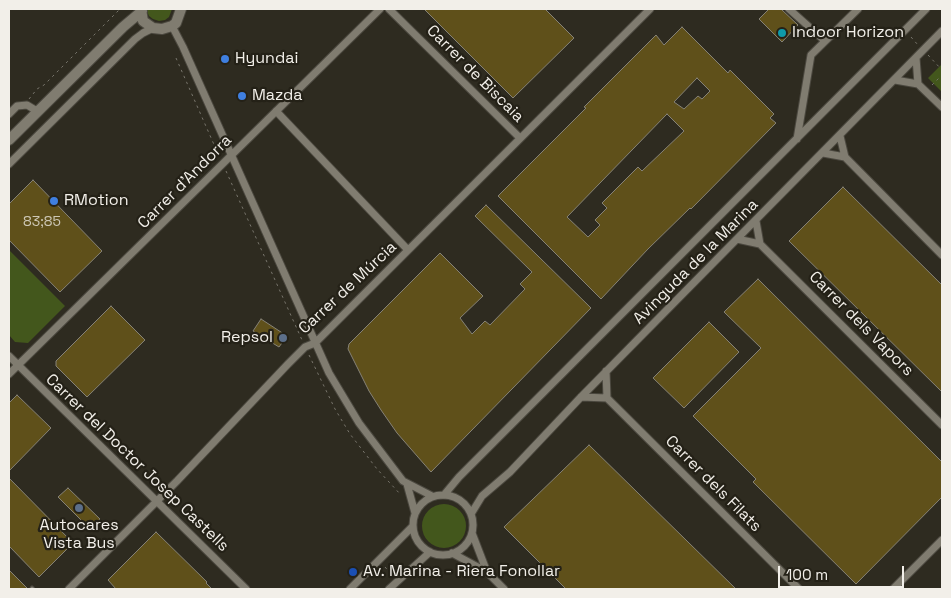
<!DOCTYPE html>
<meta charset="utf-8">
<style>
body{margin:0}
#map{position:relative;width:951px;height:598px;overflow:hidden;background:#2e2b20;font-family:"Space Grotesk",sans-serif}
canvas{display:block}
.frame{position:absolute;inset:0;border:10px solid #f2efe9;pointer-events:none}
.scale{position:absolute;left:778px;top:566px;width:126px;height:22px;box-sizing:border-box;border:2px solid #f2efe9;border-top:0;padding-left:6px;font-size:15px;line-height:18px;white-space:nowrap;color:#f2efe9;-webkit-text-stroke:4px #242117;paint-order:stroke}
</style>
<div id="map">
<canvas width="951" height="598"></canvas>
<div class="frame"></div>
<div class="scale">100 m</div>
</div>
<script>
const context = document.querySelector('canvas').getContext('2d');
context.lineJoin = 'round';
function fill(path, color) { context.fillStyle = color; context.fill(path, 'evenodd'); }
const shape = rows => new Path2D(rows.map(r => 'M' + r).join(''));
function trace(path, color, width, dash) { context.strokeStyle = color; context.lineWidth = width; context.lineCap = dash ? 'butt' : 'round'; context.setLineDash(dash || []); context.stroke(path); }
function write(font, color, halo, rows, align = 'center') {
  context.font = font + ' "Space Grotesk",sans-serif'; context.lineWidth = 4.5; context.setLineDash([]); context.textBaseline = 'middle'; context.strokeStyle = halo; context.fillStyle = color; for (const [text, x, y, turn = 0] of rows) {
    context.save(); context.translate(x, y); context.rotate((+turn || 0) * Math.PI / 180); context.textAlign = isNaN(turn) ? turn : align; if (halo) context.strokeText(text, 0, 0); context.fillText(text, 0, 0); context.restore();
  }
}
fill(shape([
 [146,9,172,9,169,17,165,20,159,21,153,19,149,16],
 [942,64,942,92,928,78],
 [9,250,65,306,28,343,15,342,9,335],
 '422 526a22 22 0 1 1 44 0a22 22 0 1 1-44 0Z'
]), '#43571c');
const building = shape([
 [424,9,545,9,574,38,513,98,424,9],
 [769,9,781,9,798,25,782,42,759,19,769,9],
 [682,27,728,73,730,70,774,114,770,118,776,123,691,209,690,208,648,249,601,299,498,196,586,108,584,107,656,35,664,45,682,27],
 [697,78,710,91,702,99,698,96,684,109,674,102,697,78],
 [667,114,684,131,642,171,638,167,602,203,607,208,595,220,600,225,588,237,567,217,667,114],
 [33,180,102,251,60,292,9,240,9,204,33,180],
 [843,187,942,285,942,392,789,241,843,187],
 [486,205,591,308,431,472,397,433,381,410,369,391,348,349,349,344,440,253,483,296,460,318,472,334,485,321,490,325,525,289,520,284,532,272,475,216,486,205],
 [758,279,942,462,942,497,856,584,753,482,756,479,693,416,761,348,724,312,758,279],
 [111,306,145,340,87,397,56,366,56,361,111,306],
 [261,319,287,336,279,347,253,331,261,319],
 [709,322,739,352,684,408,653,378,709,322],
 [17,395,51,428,9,471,9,403,17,395],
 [589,445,736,589,566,589,504,527,589,445],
 [9,478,73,543,39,577,9,546,9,478],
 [68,488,100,519,90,529,58,497,68,488],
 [156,532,207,582,206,583,212,589,116,589,108,580,156,532],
 [9,570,28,589,9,589,9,570]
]);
fill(building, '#5f501a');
trace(building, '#868276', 1);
const lane = shape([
 [32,588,33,589]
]);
const street = shape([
 [389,9,520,138],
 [789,9,825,41],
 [172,26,183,47,329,373,359,423,403,481,432,496],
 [916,58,918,84],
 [895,80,918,84,942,107],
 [276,111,408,250],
 [9,114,17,106,27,105,37,111],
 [840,136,845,157,942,255],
 [797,139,811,55,858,9],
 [823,153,845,157],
 [9,164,135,39,143,33,153,28],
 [756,221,760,244],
 [737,239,760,244,942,425],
 [9,356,246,589],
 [606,371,607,398],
 [9,374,380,9],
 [581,397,607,398,799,589],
 [407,484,415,513],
 '413 525a30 30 0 1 1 60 0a30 30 0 1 1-60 0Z',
 [444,495,459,477,926,9],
 [471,514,482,496,510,472,581,397,942,31],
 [472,533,487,572],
 [452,553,487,572,504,589],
 [69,589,177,481,288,364,305,347,315,343,650,9],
 [350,589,412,527],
 [389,589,430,552],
 [893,589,942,540]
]);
const secondary = shape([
 [141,9,143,21,153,28,162,29,172,26,176,23,181,9],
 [9,140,123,27,142,11]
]);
trace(lane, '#4b483f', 5);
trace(street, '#4b483f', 9);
trace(secondary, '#4b483f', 12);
trace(shape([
 [911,37,918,45],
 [928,55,942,70],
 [176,58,219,156],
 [932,85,942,75],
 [29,99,37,89,44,85,120,9],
 [226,171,302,340],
 [309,355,335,409,350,434,377,469,401,495],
 [385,567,392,575]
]), '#78756c', 1, [2.5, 4]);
trace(lane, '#807c70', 3);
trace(street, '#807c70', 7);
trace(secondary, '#807c70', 10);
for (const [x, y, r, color] of [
 [782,33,5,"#0f9aa8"],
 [225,59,5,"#3f7fe0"],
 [242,96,5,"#3f7fe0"],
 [54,201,5,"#3f7fe0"],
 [283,338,5,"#5c6f8a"],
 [79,508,5,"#5c6f8a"],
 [353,572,5,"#1a4fb4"]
]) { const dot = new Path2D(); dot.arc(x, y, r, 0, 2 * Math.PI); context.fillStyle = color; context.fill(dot); trace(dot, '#242117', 2); }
write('14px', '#cdc7b5', null, [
 ["83;85",42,222]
]);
write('16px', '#f2efe9', '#242117', [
 ["Indoor Horizon",792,33],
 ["Hyundai",235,59],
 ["Mazda",252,96],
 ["RMotion",64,201],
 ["Repsol",273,338,"right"],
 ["Autocares",79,526,"center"],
 ["Vista Bus",79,544,"center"],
 ["Av. Marina - Riera Fonollar",363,572]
], 'left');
write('16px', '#f2efe9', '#242117', [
 ["Carrer de Biscaia",475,74,45],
 ["Carrer d'Andorra",185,182,-45],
 ["Avinguda de la Marina",696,262,-45],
 ["Carrer de Múrcia",348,288,-43],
 ["Carrer dels Vapors",861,324,45],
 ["Carrer del Doctor Josep Castells",137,463,44],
 ["Carrer dels Filats",713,484,45]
]);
</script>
